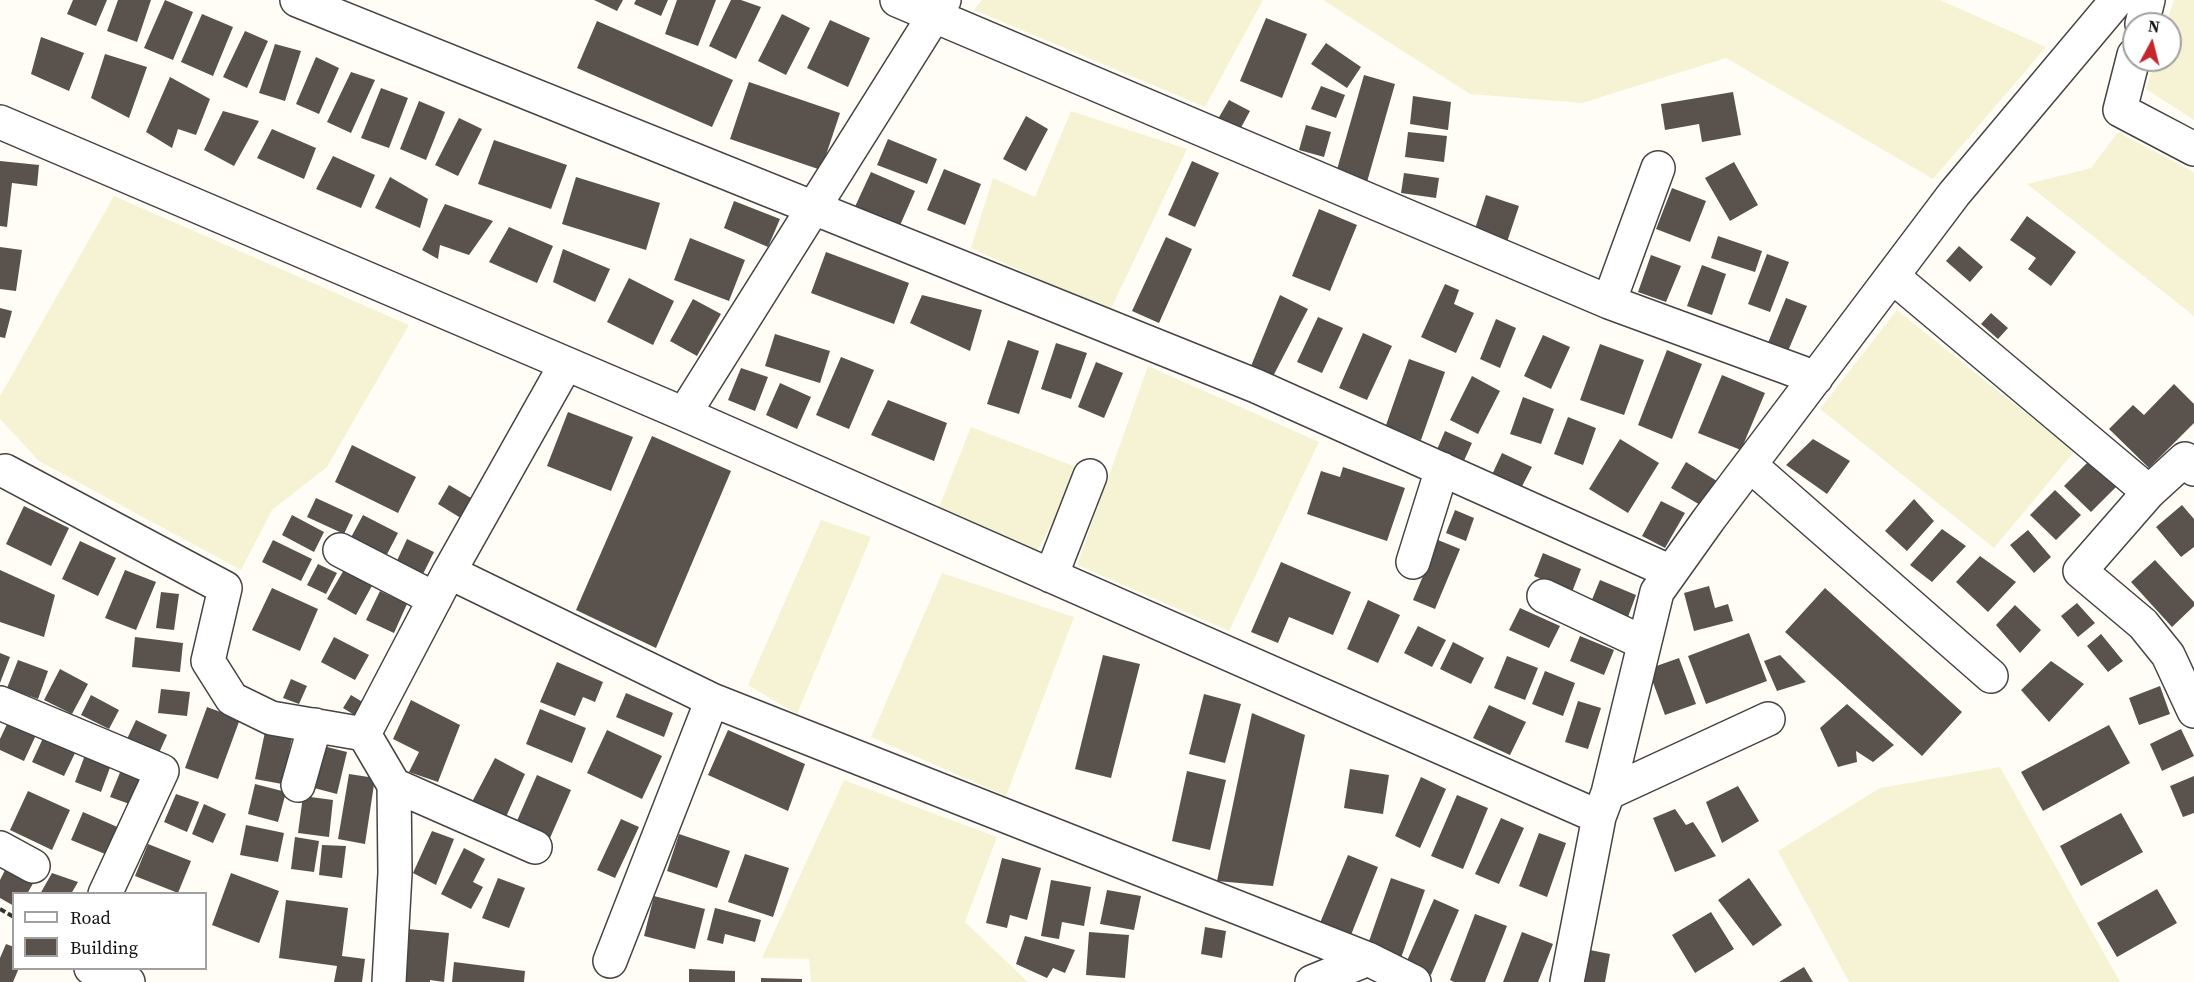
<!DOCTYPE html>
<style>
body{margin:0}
#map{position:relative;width:2194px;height:982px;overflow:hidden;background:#fffdf5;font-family:"Source Serif 4",serif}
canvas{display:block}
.legend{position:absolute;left:12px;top:892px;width:195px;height:78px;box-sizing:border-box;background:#fff;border:2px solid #a0a0a0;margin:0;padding:8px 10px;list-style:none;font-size:18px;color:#111}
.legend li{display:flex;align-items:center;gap:12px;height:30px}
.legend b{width:30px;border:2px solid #a0a0a0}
.north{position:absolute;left:2122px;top:12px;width:60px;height:60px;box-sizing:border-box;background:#fff;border:2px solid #a0a0a0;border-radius:50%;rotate:7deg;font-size:16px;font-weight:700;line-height:24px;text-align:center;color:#111}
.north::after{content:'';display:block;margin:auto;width:21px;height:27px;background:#c4262e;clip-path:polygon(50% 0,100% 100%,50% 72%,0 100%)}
</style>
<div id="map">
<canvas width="2194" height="982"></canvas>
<ul class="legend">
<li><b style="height:8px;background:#fff"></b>Road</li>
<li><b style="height:16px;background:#5a524d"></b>Building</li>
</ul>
<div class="north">N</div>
</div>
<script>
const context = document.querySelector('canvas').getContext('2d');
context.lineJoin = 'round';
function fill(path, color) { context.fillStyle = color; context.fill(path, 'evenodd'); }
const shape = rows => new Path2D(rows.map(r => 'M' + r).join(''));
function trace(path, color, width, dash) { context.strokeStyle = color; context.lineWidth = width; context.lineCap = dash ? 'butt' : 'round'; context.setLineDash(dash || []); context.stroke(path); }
fill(shape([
 [982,0,1263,0,1205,107,974,10],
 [1323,0,1940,0,2046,47,1933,179,1726,58,1582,103,1470,94],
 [2174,0,2194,0,2194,120,2146,89,2155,60,2170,60,2170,24,2166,24],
 [1071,111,1187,149,1110,311,971,248,993,178,1035,197],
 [2118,132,2194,172,2194,316,2027,184,2091,168],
 [114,196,409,325,327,467,272,510,241,570,39,461,0,419,0,396],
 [1897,310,2074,452,1994,548,1820,409],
 [1148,366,1319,442,1229,631,1077,565],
 [971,427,1082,469,1036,553,937,512],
 [821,520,871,537,797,714,748,685],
 [942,573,1074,617,1006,796,871,737],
 [2000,767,2120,982,1849,982,1778,851,1880,788],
 [844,780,997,837,965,922,1028,982,811,982,809,959,762,958]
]), '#f6f3d4');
fill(shape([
 [73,0,107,0,96,26,67,14],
 [118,0,151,0,137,42,107,31],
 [165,0,193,12,173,60,144,48],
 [594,0,623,0,617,11],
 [636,0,668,0,661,16,634,4],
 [677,0,716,0,698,46,665,34],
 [731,0,741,0,761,7,736,59,709,46],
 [202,14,233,27,213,76,181,62],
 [782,14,810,28,786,75,758,61],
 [1266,18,1307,34,1282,98,1240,81],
 [830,20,870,38,848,87,807,68],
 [597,21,733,80,712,127,577,68],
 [245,31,268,41,247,88,223,77],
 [41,37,84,53,69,91,31,74],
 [1326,43,1361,67,1347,88,1311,64],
 [275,44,301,51,285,101,259,93],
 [105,54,147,67,129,118,91,98],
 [316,57,339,68,319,114,296,104],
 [351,72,375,80,351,133,327,122],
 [1364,75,1395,84,1367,182,1336,173],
 [170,77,210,99,196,135,178,129,172,148,146,132],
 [749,82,840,113,821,170,730,139],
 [1321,86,1345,95,1336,118,1311,109],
 [381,88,408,98,389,148,361,138],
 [1733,92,1741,135,1702,142,1699,124,1665,130,1661,104],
 [1413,96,1451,102,1448,130,1410,124],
 [1229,100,1250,111,1237,135,1215,124],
 [419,101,445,112,426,160,400,149],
 [223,111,259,121,234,166,204,150],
 [1026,116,1048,129,1026,171,1003,159],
 [459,118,482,129,458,176,435,165],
 [1306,125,1331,132,1324,157,1299,150],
 [272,129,316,148,304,179,257,158],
 [1408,132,1447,136,1444,162,1405,157],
 [888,139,937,159,927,184,877,165],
 [494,140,567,165,551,209,478,184],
 [333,156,375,175,361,208,316,189],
 [0,161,39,165,37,186,12,183,7,227,0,226],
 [1192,161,1219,173,1195,227,1168,215],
 [1734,162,1758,205,1730,221,1705,178],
 [944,169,981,184,965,225,927,210],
 [871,172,915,191,898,230,853,211],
 [1404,173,1439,178,1436,198,1401,193],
 [390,177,428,199,420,228,375,208],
 [576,177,660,203,646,250,562,224],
 [1672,188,1706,201,1690,242,1656,229],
 [1486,195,1519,206,1507,242,1474,232],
 [734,201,780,219,768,247,724,228],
 [445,204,493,221,469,255,440,245,438,259,422,250],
 [1319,209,1357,225,1330,291,1292,276],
 [2027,216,2076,252,2051,286,2028,269,2036,258,2010,240],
 [509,227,553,246,537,283,489,262],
 [1718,236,1762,251,1755,272,1711,258],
 [1166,237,1192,249,1159,323,1132,311],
 [690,238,745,260,729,301,674,280],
 [1959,246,1983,267,1970,282,1946,261],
 [0,247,22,250,16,291,0,289],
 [563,249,610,269,595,302,553,282],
 [826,252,909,283,894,324,811,293],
 [1767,254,1789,262,1770,312,1748,304],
 [1651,255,1681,266,1666,302,1638,292],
 [1702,265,1726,274,1712,315,1687,306],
 [629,278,674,301,653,345,607,322],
 [1445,284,1459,290,1454,304,1474,313,1456,353,1421,337],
 [922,295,982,310,970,351,910,323],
 [1280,295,1308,309,1270,382,1249,371],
 [1786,298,1807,306,1788,351,1768,343],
 [693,299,721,314,697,356,670,341],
 [0,308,12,311,5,338,0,337],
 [1991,313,2008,328,1998,339,1981,324],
 [1318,317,1343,328,1322,373,1297,362],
 [1496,319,1516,328,1500,368,1480,359],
 [1363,333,1392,346,1367,400,1339,388],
 [775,334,830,351,820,383,765,366],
 [1543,335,1570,347,1551,389,1524,376],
 [1008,340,1039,351,1019,414,987,404],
 [1056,343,1087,353,1071,399,1041,389],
 [1600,344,1644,360,1624,415,1580,400],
 [1667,350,1702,364,1672,439,1638,425],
 [841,357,874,370,849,429,816,415],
 [1409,359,1445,372,1421,440,1385,428],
 [1096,362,1123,373,1104,418,1078,407],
 [741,368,768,377,755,411,728,400],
 [1722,375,1765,393,1741,450,1698,433],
 [1472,376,1500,391,1478,434,1450,420],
 [780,383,811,397,797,429,766,415],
 [2174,384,2194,404,2194,423,2149,468,2109,429,2133,405,2144,415],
 [1523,397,1554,409,1541,444,1510,434],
 [888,400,947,423,934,461,871,435],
 [568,412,633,437,611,491,547,466],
 [1568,417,1596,428,1583,465,1554,454],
 [1445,431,1472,443,1462,465,1435,454],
 [652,436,731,471,656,648,576,610],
 [1620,439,1659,463,1628,513,1589,489],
 [1813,439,1850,461,1827,494,1786,465],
 [352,445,416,477,398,513,335,482],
 [1502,453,1532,467,1519,492,1490,479],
 [2093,457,2120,483,2091,512,2064,486],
 [1686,462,1717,481,1702,506,1671,488],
 [1343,467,1405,488,1387,541,1307,514,1321,471,1340,477],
 [449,485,476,501,464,520,438,504],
 [2055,490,2081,515,2056,540,2030,515],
 [316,498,353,515,344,534,307,517],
 [1914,499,1934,521,1907,551,1885,531],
 [1661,501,1685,513,1665,548,1642,536],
 [2182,505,2194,519,2194,547,2181,557,2156,527],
 [24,506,69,528,51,566,6,544],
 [1455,510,1474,518,1466,541,1446,533],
 [292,515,324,532,314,552,282,535],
 [363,515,398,533,383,562,348,543],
 [1942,529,1966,546,1932,582,1910,565],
 [2028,530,2051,557,2034,573,2010,545],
 [407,539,434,552,420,580,394,567],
 [273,540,312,559,301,581,262,562],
 [1438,540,1460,549,1435,609,1413,600],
 [80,541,116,558,98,596,62,579],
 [1543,553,1581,569,1572,592,1534,576],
 [1980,556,2016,582,1988,612,1956,582],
 [2155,560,2194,602,2194,606,2172,627,2131,582],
 [1281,562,1351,592,1333,635,1289,617,1278,643,1251,632],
 [318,564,337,573,326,594,307,585],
 [345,568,373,584,356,615,327,599],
 [0,570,55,595,44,637,0,622],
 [125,570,156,582,136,630,105,618],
 [1600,580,1636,595,1628,617,1591,602],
 [1709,586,1715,608,1728,604,1733,621,1694,631,1684,593],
 [272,588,318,609,300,651,252,630],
 [1825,588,1962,712,1922,756,1785,632],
 [380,591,407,604,394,633,366,620],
 [161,592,179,594,174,630,156,628],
 [1368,600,1400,615,1378,663,1347,649],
 [2077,603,2095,623,2078,637,2061,616],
 [2015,605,2041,630,2020,653,1996,625],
 [1520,608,1560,626,1549,648,1509,630],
 [1418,626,1446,640,1432,667,1404,653],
 [1749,633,1767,681,1706,704,1688,656],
 [2101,634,2123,661,2108,672,2087,646],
 [1580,636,1614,650,1604,675,1570,661],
 [135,637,183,643,180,672,132,667],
 [334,637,369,655,355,680,321,662],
 [1453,642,1484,658,1471,684,1440,669],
 [0,653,10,657,0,683],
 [1103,655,1140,664,1111,778,1075,769],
 [1780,655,1806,682,1777,691,1764,661],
 [1507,656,1538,668,1525,700,1494,688],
 [1679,658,1696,704,1665,715,1648,669],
 [18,660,48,671,38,699,7,688],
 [2051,661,2084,684,2049,722,2021,690],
 [557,662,603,682,595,702,583,697,575,716,540,702],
 [60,669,88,684,72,714,44,700],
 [1545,671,1575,683,1563,716,1532,704],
 [291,679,307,686,299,704,283,698],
 [2160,686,2170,714,2139,725,2129,698],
 [161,689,190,692,187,716,158,713],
 [626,693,673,713,664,737,616,717],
 [1204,694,1241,704,1225,763,1189,754],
 [91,695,119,710,109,729,81,715],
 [351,695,369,706,361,719,343,708],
 [411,700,460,725,438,782,409,772,419,752,393,739],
 [1578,701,1601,708,1588,749,1565,742],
 [1847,704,1894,745,1873,762,1856,751,1857,762,1838,767,1820,728],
 [1489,705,1526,722,1510,755,1473,738],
 [207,707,240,719,218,779,185,768],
 [540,709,586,728,572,763,526,744],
 [1252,713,1305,735,1273,886,1217,881],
 [136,720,167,735,158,755,126,741],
 [8,722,36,735,24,761,0,750,0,739],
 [2109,725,2130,763,2043,811,2021,772],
 [2181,729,2194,756,2162,771,2150,744],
 [607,730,662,756,642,799,587,773],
 [728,730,805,764,788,811,708,775],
 [265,732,292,738,282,784,255,779],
 [44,736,76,751,64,776,32,762],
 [323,746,347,752,337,794,314,788],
 [85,755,111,765,101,792,75,782],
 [495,758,525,774,506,817,472,802],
 [1350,769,1389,775,1383,814,1344,808],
 [121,770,145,779,135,806,110,797],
 [1187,771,1226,780,1210,850,1172,841],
 [349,774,375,778,365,844,338,839],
 [537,775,571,790,550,838,516,823],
 [2194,776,2194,813,2183,817,2170,786],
 [1421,777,1446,789,1420,848,1395,836],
 [255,784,286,792,278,822,248,814],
 [1738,786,1759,821,1722,843,1706,802],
 [28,791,70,810,52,850,10,830],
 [176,794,199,802,187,832,164,822],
 [1457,795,1488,808,1463,869,1431,856],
 [303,796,333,800,329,837,298,833],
 [204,804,226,814,213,843,192,834],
 [1675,809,1686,825,1693,822,1716,856,1675,872,1653,818],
 [83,812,122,829,110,856,71,840],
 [2121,813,2143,852,2081,886,2060,846],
 [1501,818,1524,828,1499,884,1475,874],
 [621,819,639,827,615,878,597,870],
 [246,825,284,833,278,862,240,855],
 [432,831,454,839,436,885,413,873],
 [1539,833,1566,843,1547,897,1519,886],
 [679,834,730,851,717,888,667,871],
 [295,837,319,841,314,872,291,869],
 [148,844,191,861,178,893,135,876],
 [322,845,346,846,342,878,319,875],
 [464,848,485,859,473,882,483,887,471,909,441,894],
 [745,854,789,868,773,917,728,902],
 [1348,855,1378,867,1351,935,1320,923],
 [1002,858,1041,868,1027,920,1010,915,1007,928,986,923],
 [7,866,35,880,27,894,14,894,14,906,0,898,0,880],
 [52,873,78,882,71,894,40,894],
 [231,873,279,891,259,943,212,925],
 [498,878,525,888,509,928,482,918],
 [1391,878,1425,890,1401,958,1367,947],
 [1749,878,1782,925,1753,946,1718,900],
 [1051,880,1091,887,1084,926,1062,922,1059,939,1041,936],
 [2157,889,2177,923,2117,957,2097,923],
 [1107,890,1141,896,1134,930,1100,924],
 [654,896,705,909,695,949,644,936],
 [1434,899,1459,910,1431,975,1406,963],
 [286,900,348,908,342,956,365,959,362,982,334,982,337,966,279,958],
 [715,908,761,920,755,942,725,934,723,944,707,940],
 [1711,912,1734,949,1695,973,1672,935],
 [1475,914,1507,926,1485,982,1454,982,1450,980],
 [1205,927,1226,931,1222,958,1201,954],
 [408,929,449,933,444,982,430,980,430,982,402,982],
 [1089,932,1129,935,1125,978,1086,975],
 [1522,932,1553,944,1538,982,1503,982],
 [1025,936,1075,950,1065,973,1053,968,1047,978,1016,964],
 [6,944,14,947,14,968,19,968,13,982,0,982,0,958],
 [1590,950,1610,954,1605,982,1584,982],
 [454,962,525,971,524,982,452,982],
 [1804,967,1813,982,1779,982],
 [689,969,735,971,735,982,689,982],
 [761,978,802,979,802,982,761,982]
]), '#5a524d');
const minor = shape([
 [297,0,1256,386,1671,572],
 [897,0,1609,302,1816,378],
 [2142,24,2148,0],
 [2134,55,2120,110,2194,149],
 [0,122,684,414,1599,817],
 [1892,276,2149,492,2080,571,2143,624,2168,655,2194,711],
 [1609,302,1658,168],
 [566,364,449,572,712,700,1368,959,1414,982],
 [684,414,944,0],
 [1750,465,1991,676],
 [5,471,225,588,208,661,232,699,271,718,364,734,394,785,395,873,389,982],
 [2149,492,2185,459,2194,469],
 [340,550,435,599],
 [1413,562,1442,469],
 [1051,576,1090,476],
 [1544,596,1644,643],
 [0,703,162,771,105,894],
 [364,734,449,572],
 [298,785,315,725],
 [394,785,535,847],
 [1608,793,1768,719],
 [0,848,33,866],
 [610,961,712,700],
 [91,968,128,982],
 [1312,982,1368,959],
 [1567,982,1599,817,1608,793,1657,592,1709,519,1954,194,2117,0]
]);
trace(minor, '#444', 36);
trace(shape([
 [0,909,14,917]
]), '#333', 4, [6, 3]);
trace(minor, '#fff', 33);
</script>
